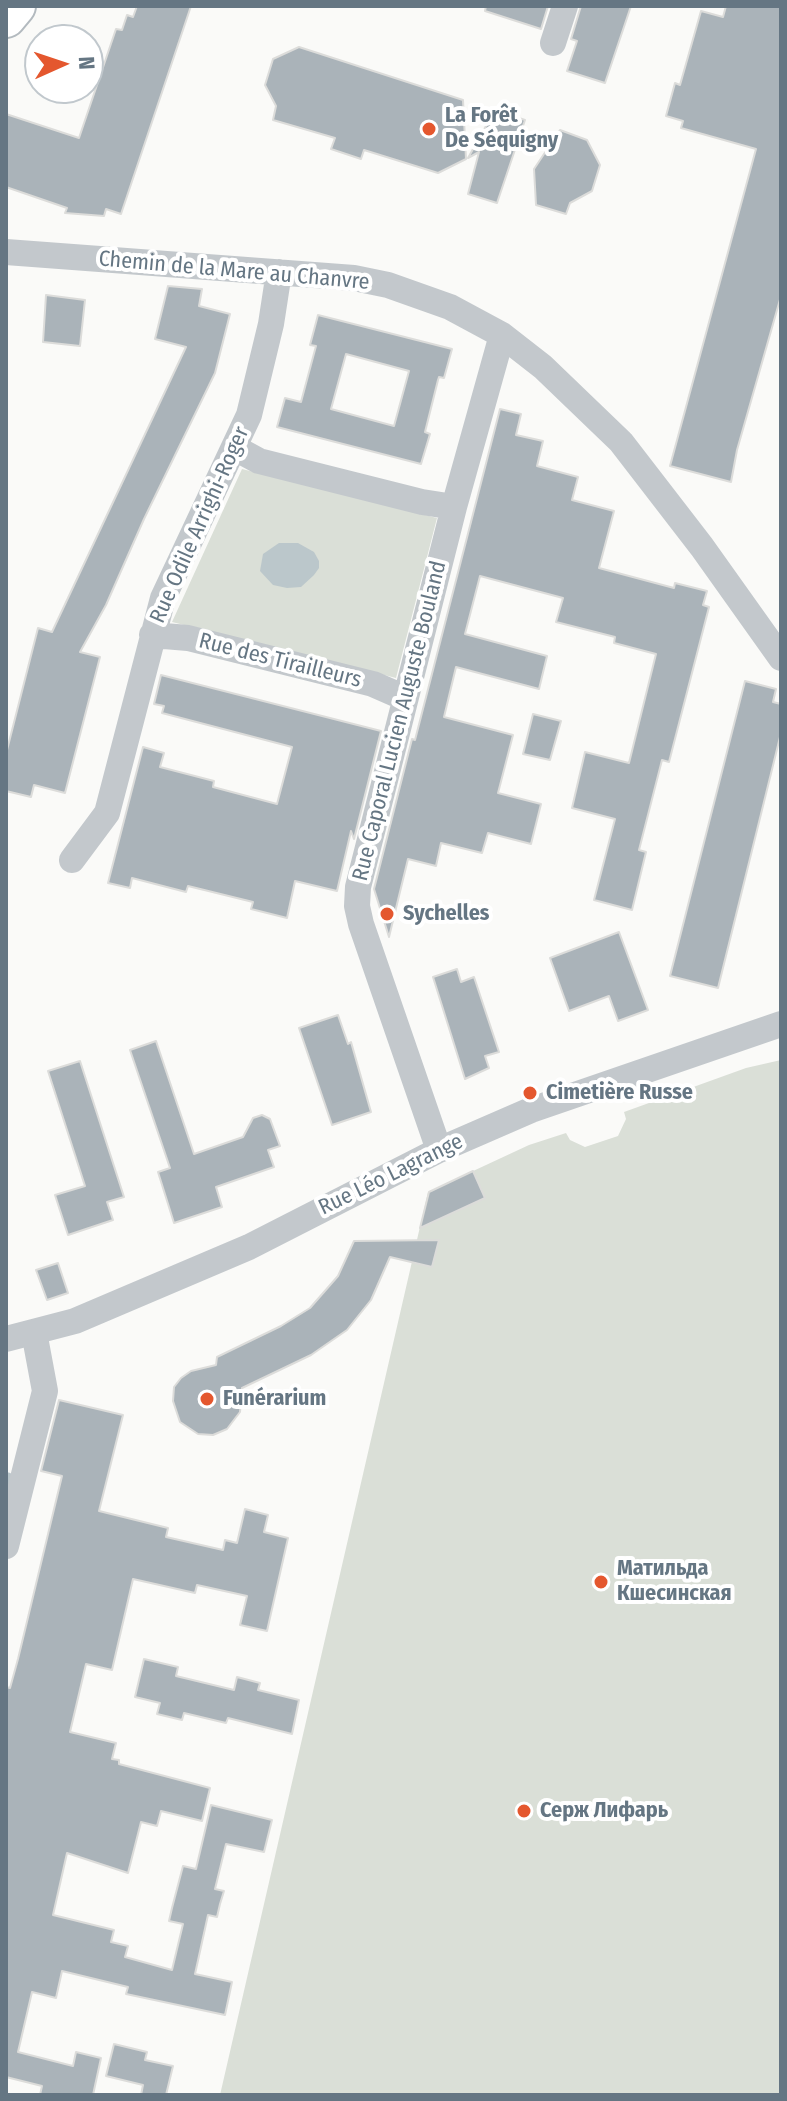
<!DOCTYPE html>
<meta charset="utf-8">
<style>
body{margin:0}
#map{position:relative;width:787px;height:2101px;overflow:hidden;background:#fafaf8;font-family:"Fira Sans Condensed",sans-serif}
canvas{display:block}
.frame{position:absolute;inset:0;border:8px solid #657683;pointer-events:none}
.north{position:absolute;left:24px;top:24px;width:80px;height:80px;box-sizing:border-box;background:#fff;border:2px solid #c1c8cd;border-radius:50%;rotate:87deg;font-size:22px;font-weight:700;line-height:32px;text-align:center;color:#657683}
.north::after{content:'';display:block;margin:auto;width:28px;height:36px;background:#e4572e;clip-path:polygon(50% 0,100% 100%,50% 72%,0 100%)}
</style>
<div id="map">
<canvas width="787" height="2101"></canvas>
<div class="frame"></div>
<div class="north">N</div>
</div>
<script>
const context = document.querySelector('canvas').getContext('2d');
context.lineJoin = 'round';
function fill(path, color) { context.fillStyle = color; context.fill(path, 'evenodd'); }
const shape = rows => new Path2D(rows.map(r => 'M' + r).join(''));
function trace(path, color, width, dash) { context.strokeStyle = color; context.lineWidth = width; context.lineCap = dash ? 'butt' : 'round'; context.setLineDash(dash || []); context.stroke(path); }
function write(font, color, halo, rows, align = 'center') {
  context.font = font + ' "Fira Sans Condensed",sans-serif'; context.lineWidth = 8; context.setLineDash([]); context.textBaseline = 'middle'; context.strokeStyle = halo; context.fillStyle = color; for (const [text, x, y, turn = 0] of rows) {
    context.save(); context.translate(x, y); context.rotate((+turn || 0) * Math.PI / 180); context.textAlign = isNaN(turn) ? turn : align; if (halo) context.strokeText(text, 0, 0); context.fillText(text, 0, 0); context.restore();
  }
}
fill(shape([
 [242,469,437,518,396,678,172,622],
 [781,1060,781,2095,220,2095,428,1192,529,1145,566,1133,570,1140,585,1147,618,1136,626,1119,624,1112,746,1068]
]), '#dadfd7');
fill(shape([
 [279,543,298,543,314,552,319,561,319,568,314,575,301,587,287,588,273,585,260,571,263,554]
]), '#bbc7cb');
trace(shape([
 [6,1486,8,1477]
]), '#bbc7cb', 9);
const building = shape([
 [137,6,191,6,121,214,106,209,104,216,65,213,67,208,6,187,6,114,79,138,116,29,122,30,127,15,133,17,137,6],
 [486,6,548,6,541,29,485,11,486,6],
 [581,6,631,6,605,83,567,71,577,41,571,39,581,6],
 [726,6,781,6,781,296,737,450,731,482,670,466,756,149,681,128,683,121,666,116,675,83,680,85,701,11,723,17,726,6],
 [299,47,463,100,466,159,438,173,364,150,361,159,331,149,335,138,273,120,276,106,265,85,273,59,299,47],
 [495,110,525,120,497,203,468,194,479,152,468,158,495,110],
 [560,130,587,140,600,165,592,191,570,203,566,214,536,205,534,169,560,130],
 [168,286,202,289,199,306,230,314,215,373,144,519,106,605,80,652,100,657,65,793,34,785,31,797,6,791,6,754,38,628,52,632,186,347,155,339,168,286],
 [46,295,85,300,80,346,43,342,46,295],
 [318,315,452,349,444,378,439,377,438,380,425,432,430,434,421,464,277,427,285,398,301,402,316,346,310,345,318,315],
 [346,354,409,371,394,426,331,409,346,354],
 [500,409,521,414,516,435,543,441,537,466,578,477,572,500,614,511,599,568,674,588,675,583,707,591,703,605,709,607,669,762,662,760,639,850,646,852,632,910,594,900,615,819,572,808,585,752,629,763,656,654,614,643,615,637,556,622,563,598,480,576,465,634,547,656,539,689,456,667,444,717,513,735,498,793,541,804,531,844,488,833,482,853,441,843,436,866,408,859,389,937,374,889,412,739,415,740,500,409],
 [161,675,381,731,354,839,351,831,337,891,295,881,287,918,251,909,253,902,188,886,186,892,132,878,130,888,108,883,143,747,164,753,160,767,214,781,213,787,277,804,292,747,162,713,164,706,154,704,161,675],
 [745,681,776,689,773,702,781,704,781,733,718,988,670,976,745,681],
 [533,714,561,721,550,760,523,754,533,714],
 [619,932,648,1010,618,1021,609,996,569,1011,550,958,619,932],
 [457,969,461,982,474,977,499,1052,485,1056,489,1068,465,1079,433,977,457,969],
 [338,1015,348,1044,351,1042,371,1112,332,1125,299,1028,338,1015],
 [156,1041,194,1154,243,1137,253,1118,262,1115,270,1119,280,1146,268,1150,274,1167,216,1187,222,1207,174,1223,158,1172,170,1168,130,1050,156,1041],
 [80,1061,124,1197,107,1202,113,1220,68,1235,55,1195,85,1186,48,1071,80,1061],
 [473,1171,485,1198,420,1228,429,1192,473,1171],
 [439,1240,432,1267,390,1257,371,1300,347,1330,311,1355,242,1388,240,1412,227,1429,213,1435,198,1434,180,1422,173,1401,174,1387,181,1378,191,1371,216,1365,217,1357,281,1326,310,1308,338,1276,354,1241,439,1240],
 [58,1263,68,1293,47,1300,36,1270,58,1263],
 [59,1400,123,1415,99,1511,168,1528,166,1537,223,1550,225,1540,237,1543,245,1509,268,1515,264,1532,288,1538,267,1631,240,1625,247,1596,197,1585,195,1593,133,1579,112,1670,86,1664,70,1732,116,1743,112,1759,119,1760,119,1764,210,1788,202,1821,161,1811,157,1826,141,1822,128,1873,67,1853,53,1915,114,1930,111,1942,128,1946,125,1957,172,1970,183,1924,169,1921,172,1908,183,1866,196,1869,211,1805,272,1820,264,1852,226,1844,215,1889,224,1891,220,1904,217,1917,208,1915,195,1974,232,1982,225,2015,126,1994,128,1987,62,1971,56,1998,32,1992,18,2052,73,2066,76,2052,101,2058,93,2095,40,2095,42,2086,6,2077,6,1687,10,1688,18,1659,62,1476,41,1471,59,1400],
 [144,1659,178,1667,176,1676,234,1690,237,1677,260,1683,258,1690,299,1700,292,1734,228,1718,226,1723,184,1713,182,1720,157,1714,160,1703,135,1697,144,1659],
 [114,2044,147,2052,145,2060,173,2066,166,2095,141,2095,143,2085,106,2076,114,2044]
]);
fill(building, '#aab3b9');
trace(building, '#dcdcda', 2);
const secondary = shape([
 [6,18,16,6]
]);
trace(secondary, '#b3babf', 42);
trace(shape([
 [553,43,565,6],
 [6,252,354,278,388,285,450,307,502,335,543,367,621,442,702,547,781,658],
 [235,448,259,461,422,502,454,507],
 [152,635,188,638,373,684,405,698],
 [72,860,107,813,163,598,249,415,271,324,279,272],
 [439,1150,361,924,357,906,358,887,454,507,502,335],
 [6,1339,75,1321,249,1247,439,1150,531,1110,781,1024],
 [6,1546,45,1391,34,1332]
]), '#c3c8cc', 26);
trace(secondary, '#fff', 38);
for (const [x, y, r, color] of [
 [429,129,8,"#e4572e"],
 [387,914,8,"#e4572e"],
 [530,1093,8,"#e4572e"],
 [207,1399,8,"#e4572e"],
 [601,1582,8,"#e4572e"],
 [524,1811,8,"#e4572e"]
]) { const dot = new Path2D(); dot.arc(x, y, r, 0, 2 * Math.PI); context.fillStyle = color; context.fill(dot); trace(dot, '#fff', 3); }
write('bold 22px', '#657683', '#fff', [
 ["La Forêt",445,116],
 ["De Séquigny",445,141],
 ["Sychelles",403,914],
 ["Cimetière Russe",546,1093],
 ["Funérarium",223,1399],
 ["Матильда",617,1569],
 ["Кшесинская",617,1594],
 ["Серж Лифарь",540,1811]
], 'left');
write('22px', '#657683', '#fff', [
 ["Chemin de la Mare au Chanvre",234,271,5],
 ["Rue Odile Arrighi-Roger",200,525,-66],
 ["Rue des Tirailleurs",280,661,14],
 ["Rue Caporal Lucien Auguste Bouland",400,721,-76],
 ["Rue Léo Lagrange",391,1175,-26]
]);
</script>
